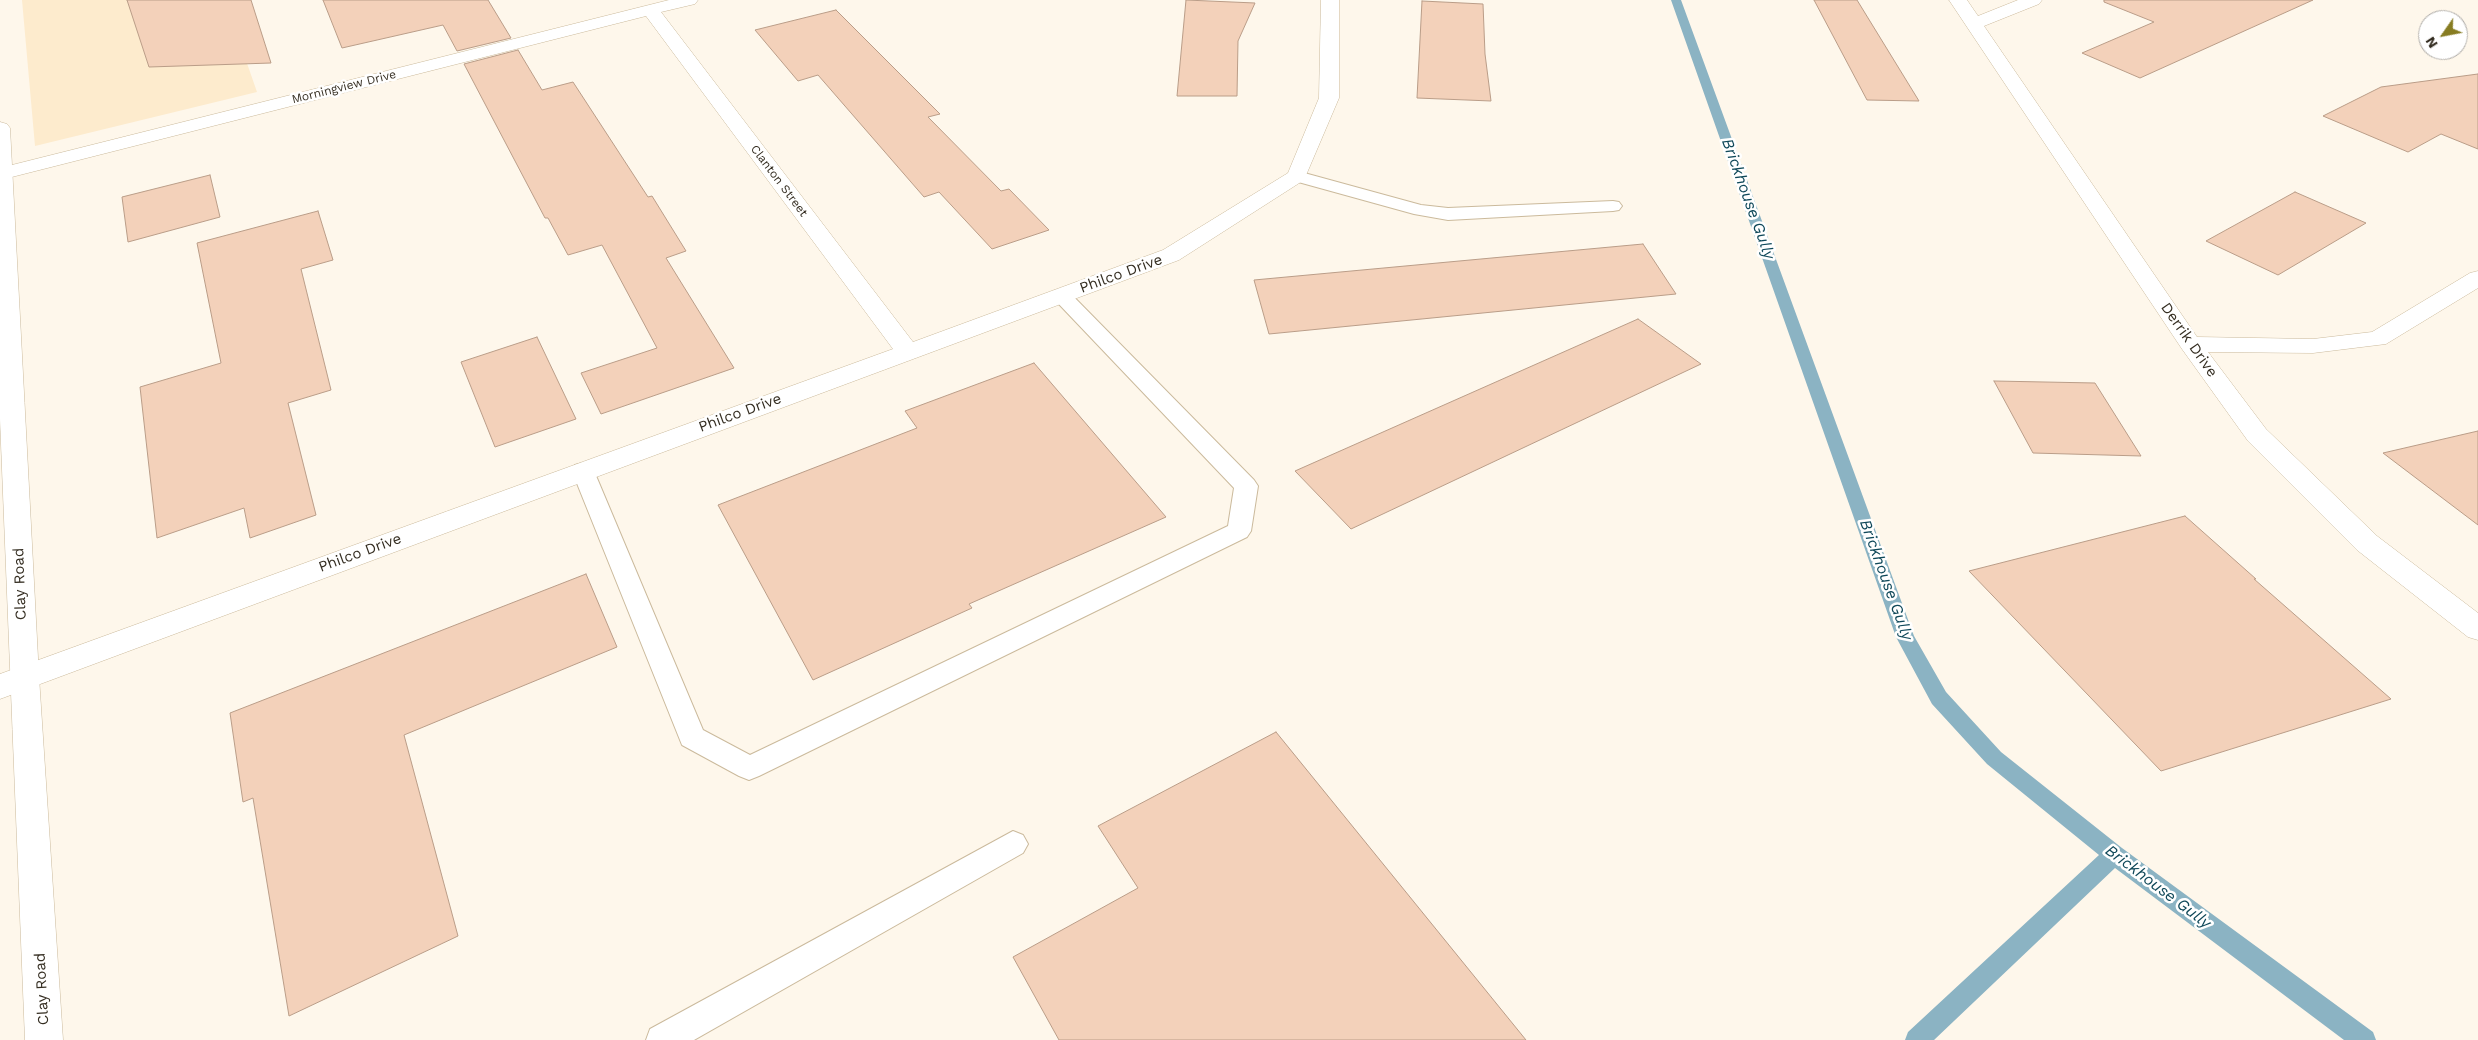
<!DOCTYPE html>
<style>
body{margin:0}
#map{position:relative;width:2478px;height:1040px;overflow:hidden;background:#fef7eb;font-family:"Work Sans",sans-serif}
canvas{display:block}
.north{position:absolute;left:2418px;top:10px;width:50px;height:50px;box-sizing:border-box;background:#fff;border:1px solid #aeaba7;border-radius:50%;rotate:237deg;font-size:14px;font-weight:700;line-height:20px;text-align:center;color:#352e22}
.north::after{content:'';display:block;margin:auto;width:18px;height:22px;background:#877c22;clip-path:polygon(50% 0,100% 100%,50% 72%,0 100%)}
</style>
<div id="map">
<canvas width="2478" height="1040"></canvas>
<div class="north">N</div>
</div>
<script>
const context = document.querySelector('canvas').getContext('2d');
context.lineJoin = 'round';
function fill(path, color) { context.fillStyle = color; context.fill(path, 'evenodd'); }
const shape = rows => new Path2D(rows.map(r => 'M' + r).join(''));
function trace(path, color, width, dash) { context.strokeStyle = color; context.lineWidth = width; context.lineCap = dash ? 'butt' : 'round'; context.setLineDash(dash || []); context.stroke(path); }
function write(font, color, halo, rows, align = 'center') {
  context.font = font + ' "Work Sans",sans-serif'; context.lineWidth = 5; context.setLineDash([]); context.textBaseline = 'middle'; context.strokeStyle = halo; context.fillStyle = color; for (const [text, x, y, turn = 0] of rows) {
    context.save(); context.translate(x, y); context.rotate((+turn || 0) * Math.PI / 180); context.textAlign = isNaN(turn) ? turn : align; if (halo) context.strokeText(text, 0, 0); context.fillText(text, 0, 0); context.restore();
  }
}
fill(shape([
 [22,0,225,0,257,92,35,146]
]), '#fdebcd');
fill(shape([
 [1671,0,1681,0,1914,636,1946,692,2001,752,2122,848,2373,1032,2376,1040,2344,1040,2115,868,1934,1040,1905,1040,1908,1032,2099,855,1987,764,1932,704,1896,637,1671,0]
]), '#8bb3c3');
const building = shape([
 [127,0,251,0,271,63,149,67,127,0],
 [323,0,488,0,511,38,457,51,443,25,342,48,323,0],
 [1186,0,1255,3,1238,41,1237,96,1177,96,1186,0],
 [1814,0,1857,0,1919,101,1867,100,1814,0],
 [2104,0,2313,0,2140,78,2082,53,2154,22,2104,2,2104,0],
 [1422,1,1483,4,1485,54,1491,101,1417,98,1422,1],
 [836,10,940,114,928,117,1001,191,1009,189,1049,230,992,249,939,192,924,197,818,75,798,81,755,30,836,10],
 [518,50,542,90,573,82,648,197,652,196,686,251,666,258,734,368,601,414,581,373,657,348,602,245,568,255,548,218,545,218,464,64,518,50],
 [2478,74,2478,149,2441,134,2408,152,2323,116,2381,87,2478,74],
 [210,175,220,217,128,242,122,197,210,175],
 [2295,192,2366,223,2278,275,2206,241,2295,192],
 [318,211,333,260,301,269,331,390,288,403,316,515,250,538,244,508,157,538,140,387,221,363,197,243,318,211],
 [1643,244,1676,294,1269,334,1254,280,1643,244],
 [1638,319,1701,364,1351,529,1295,471,1638,319],
 [537,337,576,419,495,447,461,362,537,337],
 [1034,363,1166,517,969,604,972,608,813,680,718,505,917,428,905,411,1034,363],
 [1994,381,2095,383,2141,456,2033,453,1994,381],
 [2478,431,2478,525,2383,453,2478,431],
 [2185,516,2256,579,2254,579,2391,699,2161,771,1969,571,2185,516],
 [586,574,617,647,404,735,458,936,289,1016,253,798,243,802,230,713,586,574],
 [1276,732,1526,1040,1059,1040,1013,957,1138,888,1098,826,1276,732]
]);
fill(building, '#f3d1ba');
trace(building, '#ba9d88', 1);
const lane = shape([
 [1297,171,1421,205,1448,208,1613,201,1619,202,1622,206,1619,210,1613,211,1448,220,1414,214,1291,180,1288,176,1291,172,1297,171],
 [1061,289,1068,291,1254,480,1258,486,1251,531,1247,537,759,776,749,780,739,776,682,745,572,471,575,465,583,463,591,465,594,471,703,730,750,755,1228,526,1234,488,1054,299,1051,295,1054,291,1061,289],
 [1013,831,1023,835,1028,844,1023,853,694,1040,646,1040,650,1029,1013,831]
]);
const street = shape([
 [669,0,698,0,695,4,661,12,913,342,1163,250,1288,173,1319,98,1321,0,1339,0,1339,98,1304,180,1179,260,0,699,0,674,893,349,646,16,0,180,0,168,669,0],
 [1949,0,1967,0,1978,16,2018,0,2042,0,2039,4,1984,26,2197,337,2313,339,2372,332,2470,273,2478,271,2478,288,2386,344,2313,353,2208,352,2266,429,2377,536,2478,613,2478,640,2468,637,2357,550,2248,441,2182,349,1949,0]
]);
const primary = shape([
 [0,122,7,124,10,128,39,677,63,1040,25,1040,0,419,0,122]
]);
trace(lane, '#cbba9c', 2);
trace(street, '#cbba9c', 1);
trace(primary, '#cbba9c', 1);
fill(lane, '#fff');
fill(street, '#fff');
fill(primary, '#fff');
write('12px', '#352e22', '#fff', [
 ["Morningview Drive",344,87,-14],
 ["Clanton Street",779,181,53]
]);
write('15px', '#352e22', '#fff', [
 ["Philco Drive",1121,274,-20],
 ["Derrik Drive",2189,340,55],
 ["Philco Drive",740,413,-20],
 ["Philco Drive",360,553,-20],
 ["Clay Road",20,584,-92],
 ["Clay Road",42,989,-93]
]);
write('italic 16px', '#0f4859', '#fff', [
 ["Brickhouse Gully",1748,199,70],
 ["Brickhouse Gully",1886,580,70],
 ["Brickhouse Gully",2158,887,37]
]);
</script>
